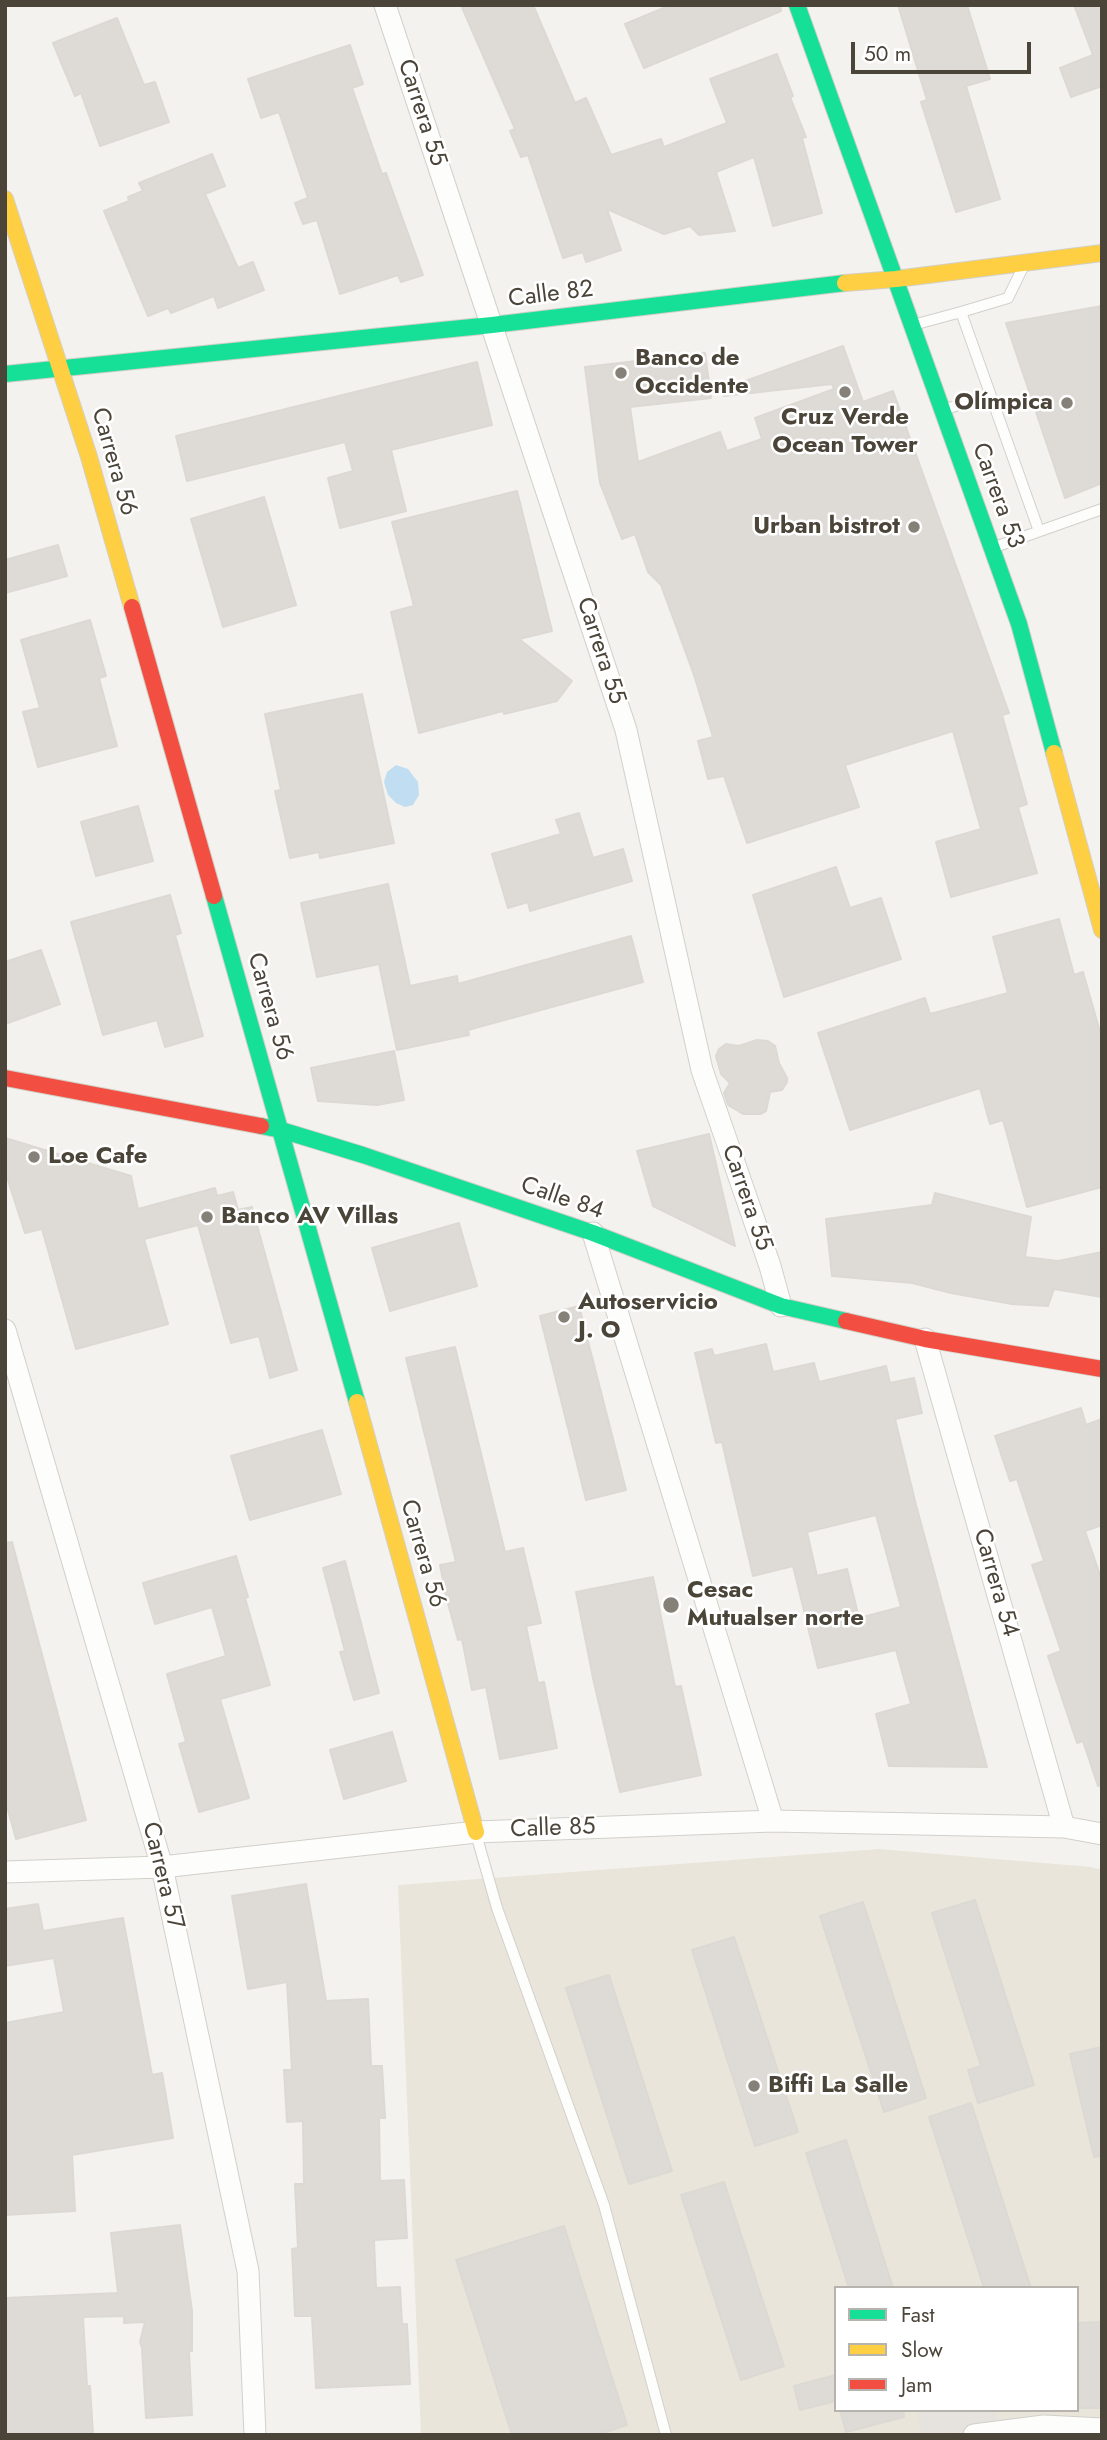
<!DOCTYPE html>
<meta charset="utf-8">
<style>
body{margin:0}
#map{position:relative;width:1107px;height:2440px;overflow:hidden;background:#f4f2ee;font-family:Jost,sans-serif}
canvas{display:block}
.frame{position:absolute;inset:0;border:7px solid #4b4439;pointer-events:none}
.legend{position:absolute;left:834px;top:2286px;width:245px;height:126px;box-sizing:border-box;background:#fff;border:2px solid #b7b4b0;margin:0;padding:9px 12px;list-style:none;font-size:21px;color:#4b4439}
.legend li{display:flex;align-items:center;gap:14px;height:35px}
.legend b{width:35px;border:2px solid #b7b4b0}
.scale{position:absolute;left:851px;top:42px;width:180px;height:32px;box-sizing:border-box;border:4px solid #4b4439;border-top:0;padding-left:9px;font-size:21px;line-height:24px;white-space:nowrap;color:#4b4439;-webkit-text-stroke:5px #fff;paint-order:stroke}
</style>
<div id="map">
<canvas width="1107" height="2440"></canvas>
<div class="frame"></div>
<ul class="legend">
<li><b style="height:9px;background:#16e098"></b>Fast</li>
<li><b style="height:9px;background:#ffcf43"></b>Slow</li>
<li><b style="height:9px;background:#f24e42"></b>Jam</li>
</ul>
<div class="scale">50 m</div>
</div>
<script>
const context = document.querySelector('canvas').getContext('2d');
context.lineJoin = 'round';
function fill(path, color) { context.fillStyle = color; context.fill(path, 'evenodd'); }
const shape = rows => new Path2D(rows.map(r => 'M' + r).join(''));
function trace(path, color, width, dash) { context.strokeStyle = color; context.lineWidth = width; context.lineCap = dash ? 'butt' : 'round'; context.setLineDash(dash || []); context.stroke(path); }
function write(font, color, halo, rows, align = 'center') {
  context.font = font + ' Jost,sans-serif'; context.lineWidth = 5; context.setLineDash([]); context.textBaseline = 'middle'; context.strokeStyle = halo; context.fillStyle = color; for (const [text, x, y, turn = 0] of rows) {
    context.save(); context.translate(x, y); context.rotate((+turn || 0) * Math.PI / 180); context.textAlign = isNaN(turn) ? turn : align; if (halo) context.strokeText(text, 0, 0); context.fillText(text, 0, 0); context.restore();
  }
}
fill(shape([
 [879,1849,1091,1867,1102,1870,1102,2435,421,2435,398,1885],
 [836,2288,1077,2288,1077,2410,836,2410]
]), '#eae5da');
fill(shape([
 [916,2410,995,2410,998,2422,947,2435,922,2435]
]), '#e6e3df');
fill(shape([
 [396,765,408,769,418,782,419,795,413,805,405,807,396,803,388,795,384,782,387,772]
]), '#c0ddf1');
const building = shape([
 [461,5,533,5,575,103,586,98,611,155,661,139,664,147,727,123,710,79,777,54,793,96,790,97,806,137,802,138,822,213,773,226,754,157,716,172,735,231,699,235,690,226,664,234,607,209,621,250,586,262,583,252,563,258,528,155,521,157,510,131,515,129,461,5],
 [671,5,780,5,781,11,644,68,625,24,671,5],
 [898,5,967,5,990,79,966,86,1000,199,956,212,921,102,927,100,898,5],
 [1074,5,1102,5,1102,86,1071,97,1060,68,1093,55,1074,5],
 [117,18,144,85,155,82,169,122,100,146,81,93,75,96,53,43,117,18],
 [350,45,363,84,352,88,382,174,386,173,423,275,401,282,398,275,340,294,317,220,303,224,295,203,308,198,279,112,261,118,248,79,350,45],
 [212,154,225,186,205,194,238,268,253,262,264,290,218,308,214,296,171,313,168,308,148,316,104,211,129,201,128,197,143,191,139,183,212,154],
 [1102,306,1102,483,1065,498,1006,323,1102,306],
 [843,346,863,402,893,391,1009,713,1002,715,1027,804,1018,807,1037,873,951,897,936,842,981,829,953,731,845,765,859,807,747,843,724,776,708,779,698,741,713,737,694,675,661,585,648,572,635,534,622,539,600,483,585,367,705,353,711,398,630,407,638,462,720,432,727,451,762,439,755,418,834,389,832,384,724,396,723,389,843,346],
 [477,362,492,425,391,450,406,511,340,528,328,478,353,471,345,442,187,481,176,436,477,362],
 [517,491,552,631,519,639,572,681,557,701,504,714,503,711,419,733,391,612,414,606,392,522,517,491],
 [264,497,296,605,223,627,191,519,264,497],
 [58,545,67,576,5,593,5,560,58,545],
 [90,620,106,676,99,678,117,746,38,767,23,712,40,708,21,640,90,620],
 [362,694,394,843,320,858,319,852,290,858,275,791,281,790,265,714,362,694],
 [138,806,153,861,96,876,81,822,138,806],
 [579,813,593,858,623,849,632,881,530,911,528,902,508,908,492,854,561,834,556,820,579,813],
 [836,867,850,908,881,898,901,959,784,997,753,895,836,867],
 [388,884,410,986,457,976,458,984,631,936,643,982,468,1030,469,1035,397,1050,379,964,317,977,301,903,388,884],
 [170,895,181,933,175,935,203,1036,165,1047,157,1020,103,1035,71,922,170,895],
 [1059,919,1074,975,1083,972,1102,1039,1102,1187,1027,1207,1003,1120,990,1124,980,1088,850,1130,818,1033,925,998,930,1014,1008,993,993,937,1059,919],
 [41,950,60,1004,5,1024,5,962,41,950],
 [757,1040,768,1041,775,1046,779,1063,787,1078,787,1082,782,1090,770,1092,766,1111,761,1114,743,1114,728,1105,724,1093,730,1083,721,1074,716,1056,719,1049,726,1044,739,1046,757,1040],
 [394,1051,404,1100,377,1105,318,1101,311,1068,394,1051],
 [709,1134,735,1246,653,1206,637,1151,709,1134],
 [5,1138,131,1176,138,1209,215,1188,217,1196,233,1192,238,1210,252,1207,297,1370,270,1378,259,1336,231,1343,198,1225,144,1239,168,1324,76,1349,42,1229,25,1233,5,1171,5,1138],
 [935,1193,1031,1217,1025,1257,1058,1261,1102,1252,1102,1297,1054,1289,1048,1306,1012,1304,951,1293,912,1283,832,1276,826,1219,932,1205,935,1193],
 [459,1223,477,1286,390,1311,372,1248,459,1223],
 [579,1306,626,1490,586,1500,540,1316,579,1306],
 [766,1344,773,1372,814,1363,819,1382,886,1366,890,1383,914,1378,922,1413,895,1419,916,1505,987,1767,889,1766,876,1714,911,1704,896,1650,818,1668,793,1566,753,1576,722,1442,716,1443,695,1353,712,1349,714,1356,766,1344],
 [876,1515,901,1607,859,1618,847,1569,817,1576,807,1532,876,1515],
 [455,1347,505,1552,523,1548,541,1623,526,1626,538,1683,544,1682,557,1748,500,1759,486,1687,472,1690,462,1639,458,1640,447,1600,440,1565,456,1562,406,1358,455,1347],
 [1081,1408,1086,1425,1102,1419,1102,1525,1085,1531,1102,1581,1102,1785,1098,1786,1083,1741,1077,1743,1048,1656,1061,1651,1032,1565,1044,1561,1017,1479,1010,1481,995,1436,1081,1408],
 [322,1430,341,1494,250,1520,231,1456,322,1430],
 [12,1542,86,1820,16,1839,5,1799,5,1543,12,1542],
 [236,1556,248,1597,245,1598,270,1685,220,1699,249,1798,199,1812,179,1744,186,1742,167,1674,226,1656,212,1607,155,1624,143,1583,236,1556],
 [345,1561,379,1693,354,1700,340,1652,345,1651,323,1568,345,1561],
 [653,1577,675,1687,681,1686,701,1775,620,1792,594,1683,576,1592,653,1577],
 [392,1732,406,1781,344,1799,330,1750,392,1732],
 [306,1884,326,2001,368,1999,371,2066,382,2066,385,2118,379,2118,380,2181,404,2180,407,2238,374,2240,376,2288,400,2287,402,2324,407,2324,410,2384,316,2388,312,2316,295,2316,292,2249,298,2248,295,2184,304,2184,303,2121,287,2122,284,2070,292,2070,287,1982,248,1989,232,1896,306,1884],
 [975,1900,1034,2085,978,2103,968,2070,981,2066,932,1913,975,1900],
 [863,1902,926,2098,884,2112,820,1916,863,1902],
 [38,1904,43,1931,123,1918,152,2075,162,2073,173,2138,72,2155,75,2211,5,2215,5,2023,64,2012,54,1958,5,1966,5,1909,38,1904],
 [734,1937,798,2132,755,2146,692,1950,734,1937],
 [609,1975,672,2171,629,2184,566,1988,609,1975],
 [1102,2047,1102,2156,1094,2157,1070,2054,1102,2047],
 [971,2103,1031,2288,984,2288,929,2117,971,2103],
 [846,2140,893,2288,849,2288,806,2153,846,2140],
 [724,2182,784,2366,741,2380,681,2195,724,2182],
 [180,2225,192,2311,192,2351,189,2351,192,2415,146,2418,142,2348,140,2342,145,2322,124,2323,124,2316,83,2317,87,2386,90,2386,93,2435,5,2435,5,2298,118,2293,111,2233,180,2225],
 [564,2226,627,2425,596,2435,512,2435,456,2260,564,2226],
 [1102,2322,1102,2408,1077,2408,1077,2323,1102,2322],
 [836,2375,836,2401,800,2410,794,2386,836,2375],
 [840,2410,903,2410,904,2417,846,2432,840,2410]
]);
fill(building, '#dedbd6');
trace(building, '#dcd9d4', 2);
const lane = shape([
 [1023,267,1008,298,961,312,1039,531],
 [913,325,961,312],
 [943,410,990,395],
 [995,547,1102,509],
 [476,1834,497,1908,604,2205,666,2435]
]);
const street = shape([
 [385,5,626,730,702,1070,770,1266,781,1306],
 [593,1233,773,1821],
 [5,1330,162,1867,248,2271,255,2435],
 [925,1339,1064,1827],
 [5,1872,162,1867,476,1832,773,1821,1064,1827,1102,1834],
 [974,2435,1044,2426,1102,2429]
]);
const fast = shape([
 [797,5,1019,624,1054,753],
 [5,374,492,325,845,283],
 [214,896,357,1402],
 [261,1126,281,1130,363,1155,593,1233,781,1306,846,1321]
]);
const slow = shape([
 [5,199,89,457,132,607],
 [845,283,896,279,1102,253],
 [1054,753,1102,930],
 [357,1402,476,1832]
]);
const jam = shape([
 [132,607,214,896],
 [5,1078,261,1126],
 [846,1321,925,1339,1102,1369]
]);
trace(lane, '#d2d0cb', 12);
trace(street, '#d2d0cb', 23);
trace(fast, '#d3cfc5', 18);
trace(slow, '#d3cfc5', 18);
trace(jam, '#d3cfc5', 18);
trace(lane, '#fdfdfc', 10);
trace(street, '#fdfdfc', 21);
trace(fast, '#16e098', 16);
trace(slow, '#ffcf43', 16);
trace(jam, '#f24e42', 16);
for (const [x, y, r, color] of [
 [621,373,7,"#868178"],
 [845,392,7,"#868178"],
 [1067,403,7,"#868178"],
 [914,527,7,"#868178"],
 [34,1157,7,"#868178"],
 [207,1217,7,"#868178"],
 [564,1317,7,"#868178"],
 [671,1605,9,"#868178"],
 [754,2086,7,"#868178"]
]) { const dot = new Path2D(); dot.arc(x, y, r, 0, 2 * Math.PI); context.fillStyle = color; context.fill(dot); trace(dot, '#fff', 2.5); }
write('24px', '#4b4439', '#fff', [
 ["Carrera 55",421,113,72],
 ["Calle 82",551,295,-7],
 ["Carrera 56",113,462,74],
 ["Carrera 53",997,496,70],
 ["Carrera 55",600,651,72],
 ["Carrera 56",269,1007,74],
 ["Carrera 55",746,1198,71],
 ["Calle 84",562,1199,19],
 ["Carrera 56",422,1554,74],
 ["Carrera 54",995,1583,74],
 ["Calle 85",553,1829,-2],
 ["Carrera 57",162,1876,76]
]);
write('bold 24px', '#4b4439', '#fff', [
 ["Banco de",635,359],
 ["Occidente",635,387],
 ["Olímpica",1053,403,"right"],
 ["Cruz Verde",845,418,"center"],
 ["Ocean Tower",845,446,"center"],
 ["Urban bistrot",900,527,"right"],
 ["Loe Cafe",48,1157],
 ["Banco AV Villas",221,1217],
 ["Autoservicio",578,1303],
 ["J. O",578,1331],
 ["Cesac",687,1591],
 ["Mutualser norte",687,1619],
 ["Biffi La Salle",768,2086]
], 'left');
</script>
